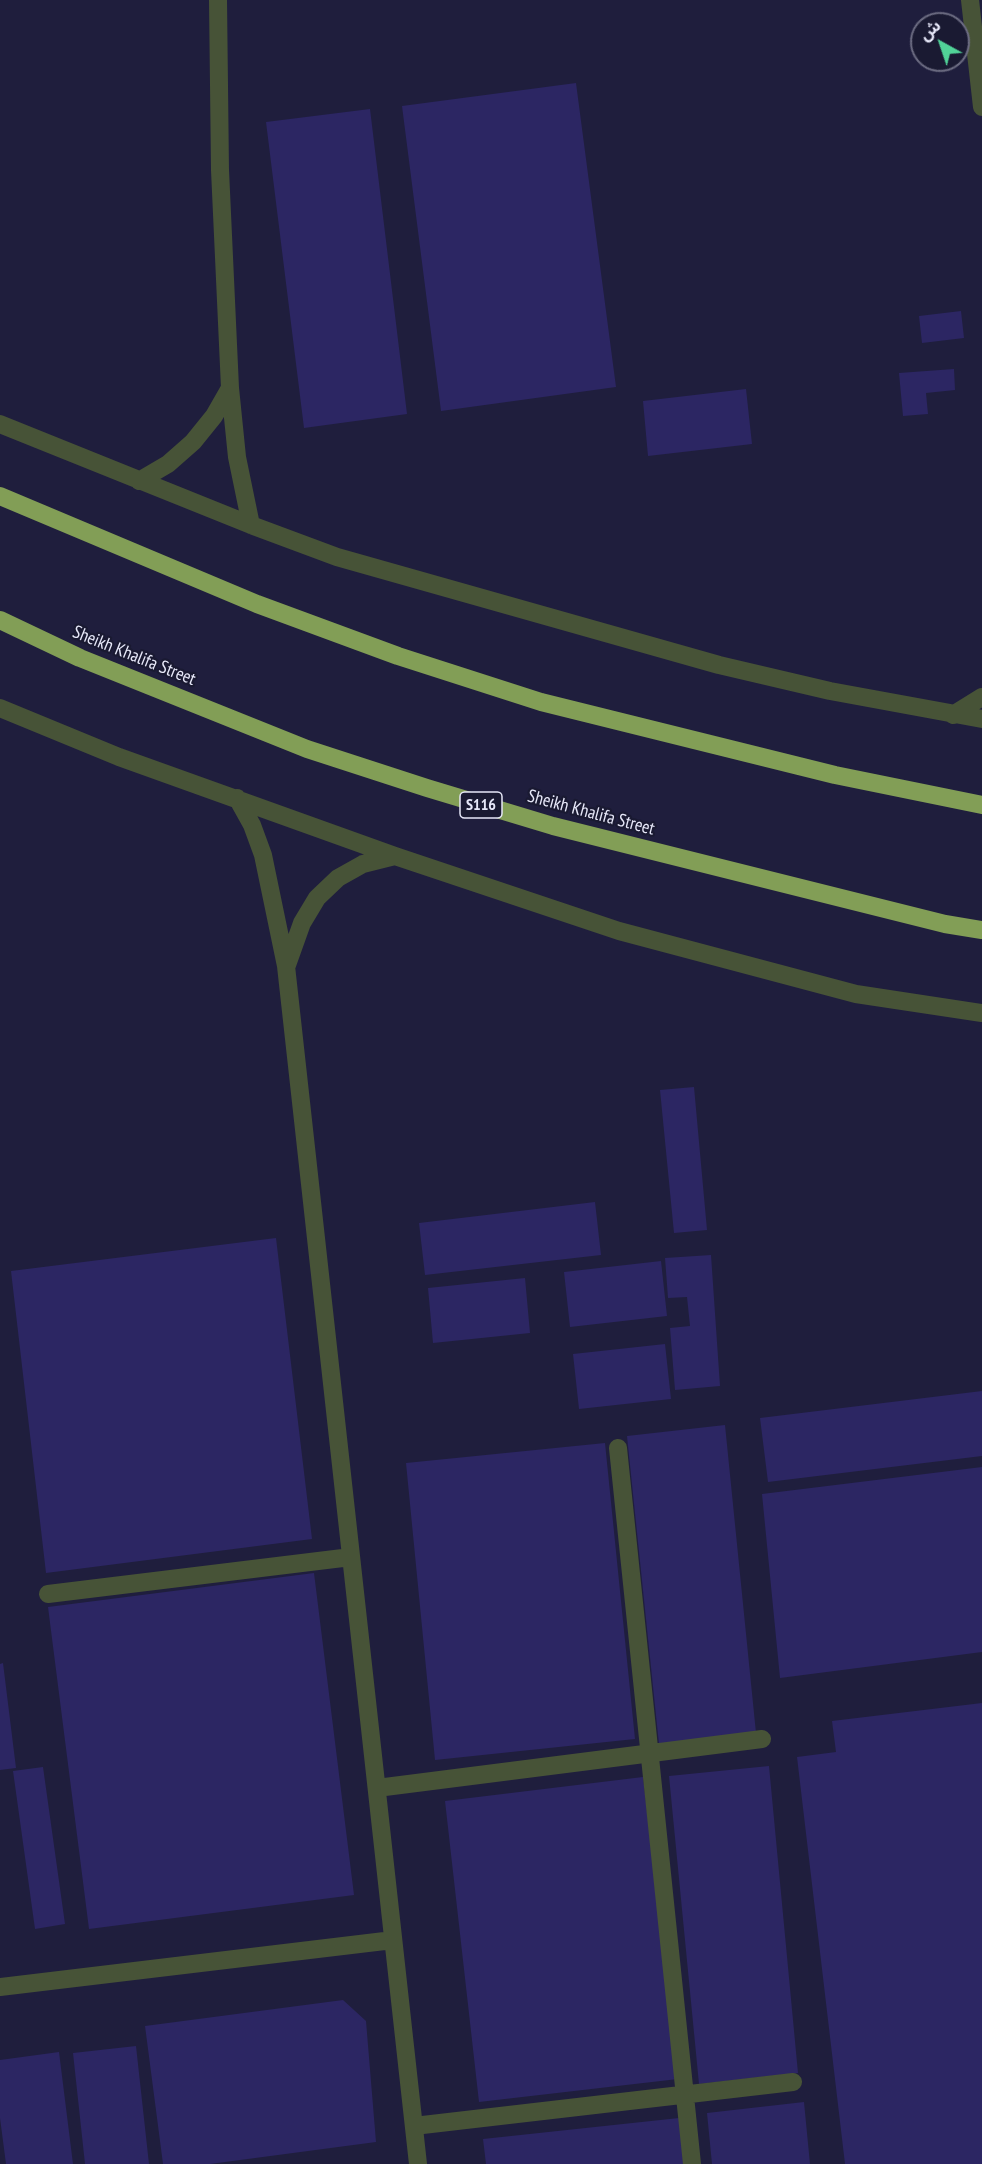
<!DOCTYPE html>
<meta charset="utf-8">
<style>
body{margin:0}
#map{position:relative;width:982px;height:2164px;overflow:hidden;background:#1a1a32;font-family:"PT Sans Narrow","Noto Sans Arabic",sans-serif}
canvas{display:block}
.north{position:absolute;left:910px;top:12px;width:60px;height:60px;box-sizing:border-box;background:#1a1a32;border:2px solid #6c6c82;border-radius:50%;rotate:320deg;font-size:16px;font-weight:700;line-height:24px;text-align:center;color:#e7e8f9}
.north::after{content:'';display:block;margin:auto;width:21px;height:27px;background:#51d398;clip-path:polygon(50% 0,100% 100%,50% 72%,0 100%)}
</style>
<div id="map">
<canvas width="982" height="2164"></canvas>
<div class="north">ش</div>
</div>
<script>
const context = document.querySelector('canvas').getContext('2d');
context.lineJoin = 'round';
function fill(path, color) { context.fillStyle = color; context.fill(path, 'evenodd'); }
const shape = rows => new Path2D(rows.map(r => 'M' + r).join(''));
function trace(path, color, width, dash) { context.strokeStyle = color; context.lineWidth = width; context.lineCap = dash ? 'butt' : 'round'; context.setLineDash(dash || []); context.stroke(path); }
function write(font, color, halo, rows, align = 'center') {
  context.font = font + ' "PT Sans Narrow",sans-serif'; context.lineWidth = 4.5; context.setLineDash([]); context.textBaseline = 'middle'; context.strokeStyle = halo; context.fillStyle = color; for (const [text, x, y, turn = 0] of rows) {
    context.save(); context.translate(x, y); context.rotate((+turn || 0) * Math.PI / 180); context.textAlign = isNaN(turn) ? turn : align; if (halo) context.strokeText(text, 0, 0); context.fillText(text, 0, 0); context.restore();
  }
}
fill(shape([
 [0,0,982,0,982,2164,0,2164],
 [922,24,958,24,958,60,922,60]
]), '#1f1e3d');
fill(shape([
 [576,83,616,387,441,411,402,106],
 [370,109,407,414,304,428,266,122],
 [961,311,964,338,922,343,919,316],
 [954,369,955,390,926,393,928,414,903,416,899,373],
 [746,389,752,444,648,456,643,401],
 [694,1087,707,1230,674,1233,660,1090],
 [595,1202,601,1255,425,1275,419,1223],
 [276,1238,312,1539,46,1573,11,1271],
 [711,1255,720,1386,675,1390,670,1328,690,1326,687,1297,668,1298,665,1258],
 [661,1261,667,1316,570,1327,564,1272],
 [525,1278,530,1333,433,1343,428,1288],
 [665,1344,671,1399,579,1409,573,1354],
 [982,1391,982,1456,768,1482,760,1418],
 [725,1425,756,1733,659,1744,627,1436],
 [605,1443,635,1739,435,1760,406,1463],
 [982,1467,982,1652,780,1678,762,1494],
 [314,1573,354,1895,89,1929,48,1607],
 [3,1663,16,1768,0,1770,0,1664],
 [982,1703,982,2164,845,2164,797,1757,836,1752,832,1721],
 [769,1766,798,2073,699,2084,669,1776],
 [43,1767,65,1924,35,1929,13,1771],
 [643,1777,678,2079,479,2102,445,1801],
 [343,2000,366,2021,376,2142,210,2164,163,2164,145,2026],
 [136,2046,149,2164,85,2164,73,2053],
 [59,2052,73,2164,6,2164,0,2118,0,2060],
 [804,2102,810,2164,712,2164,707,2113],
 [679,2118,684,2164,486,2164,483,2139]
]), '#2c2663');
trace(shape([
 [218,0,220,170,230,388,237,457,251,525],
 [970,0,982,107],
 [0,424,251,525,337,557,719,665,830,691,982,719],
 [139,481,168,464,193,442,214,416,230,388],
 [0,708,119,757,395,856,619,931,856,994,982,1013],
 [953,715,982,697],
 [237,798,252,825,263,855,286,966,418,2164],
 [287,965,302,923,317,898,338,878,363,864,395,856],
 [618,1448,692,2164],
 [48,1594,351,1557],
 [377,1788,762,1739],
 [0,1987,393,1940],
 [414,2126,793,2082]
]), '#475337', 18);
trace(shape([
 [0,496,257,604,398,656,541,702,835,775,982,805],
 [0,620,80,658,307,749,427,788,553,826,945,924,982,930]
]), '#829e56', 18);
for (const [x, y, w] of [
 [481,805,42]
]) { const box = new Path2D(); box.roundRect(x - w / 2, y - 13, w, 26, 4.5); context.fillStyle = '#1a1a32'; context.fill(box); trace(box, '#e7e8f9', 1.5); }
write('bold 16px', '#e7e8f9', null, [
 ["S116",481,805]
]);
write('18px', '#e7e8f9', '#1a1a32', [
 ["Sheikh Khalifa Street",134,656,22],
 ["Sheikh Khalifa Street",591,813,15]
]);
</script>
